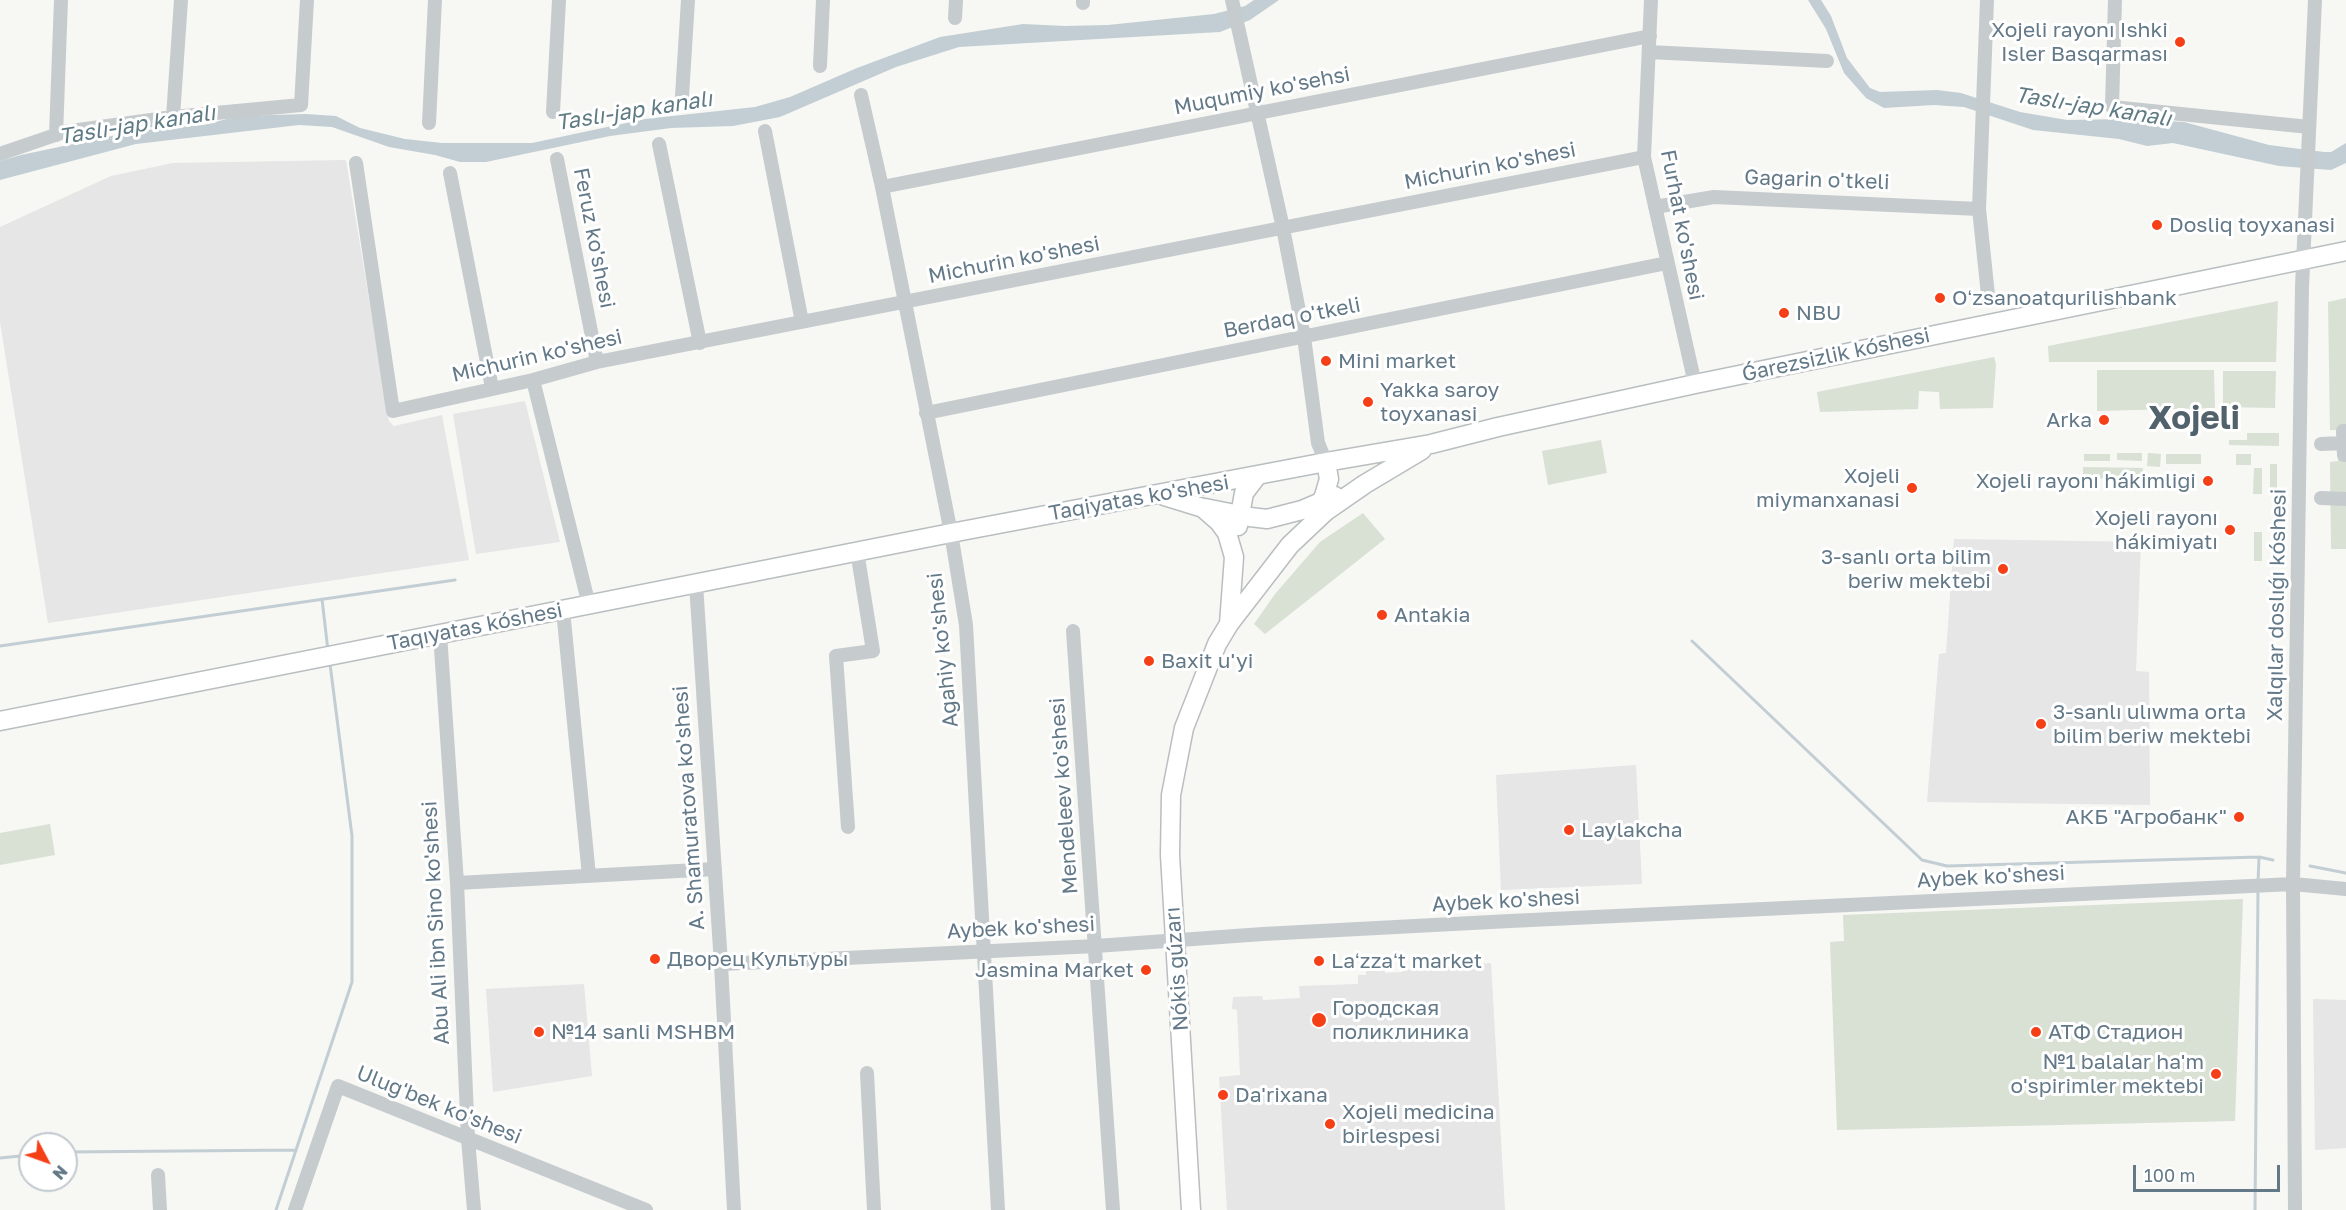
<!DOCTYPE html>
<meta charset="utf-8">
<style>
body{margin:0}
#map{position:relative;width:2346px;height:1210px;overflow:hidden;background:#f7f7f4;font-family:"Golos Text",sans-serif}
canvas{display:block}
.north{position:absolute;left:18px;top:1132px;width:60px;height:60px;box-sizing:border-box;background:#fff;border:2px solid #c1c9cf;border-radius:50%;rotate:131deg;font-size:16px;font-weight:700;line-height:24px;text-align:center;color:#637988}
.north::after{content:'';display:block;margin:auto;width:21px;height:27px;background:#f53f16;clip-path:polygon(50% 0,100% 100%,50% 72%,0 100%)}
.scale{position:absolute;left:2133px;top:1165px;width:147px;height:27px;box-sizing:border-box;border:3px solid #637988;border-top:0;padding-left:8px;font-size:18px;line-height:21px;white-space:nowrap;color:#637988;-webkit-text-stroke:4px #fff;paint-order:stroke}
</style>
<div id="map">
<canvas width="2346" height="1210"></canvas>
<div class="north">N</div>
<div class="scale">100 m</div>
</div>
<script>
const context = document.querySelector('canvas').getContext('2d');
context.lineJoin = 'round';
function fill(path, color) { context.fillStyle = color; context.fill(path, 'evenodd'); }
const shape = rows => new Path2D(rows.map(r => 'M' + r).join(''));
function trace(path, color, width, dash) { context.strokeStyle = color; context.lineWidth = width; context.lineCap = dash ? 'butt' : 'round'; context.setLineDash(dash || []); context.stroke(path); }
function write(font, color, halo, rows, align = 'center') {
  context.font = font + ' "Golos Text",sans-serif'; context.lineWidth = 6; context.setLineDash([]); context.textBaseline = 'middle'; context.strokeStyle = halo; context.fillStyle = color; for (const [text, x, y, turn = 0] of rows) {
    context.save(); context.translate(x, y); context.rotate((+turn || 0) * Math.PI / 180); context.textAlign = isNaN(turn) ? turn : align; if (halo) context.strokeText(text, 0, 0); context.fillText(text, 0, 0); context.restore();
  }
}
fill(shape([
 [346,160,389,421,394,426,442,415,469,560,48,623,0,322,0,227,111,176,173,163],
 [525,401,560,542,476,554,453,414],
 [1954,539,2141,542,2136,671,2149,672,2150,805,1927,802,1939,654,1946,653],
 [1636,765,1642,884,1501,890,1496,775],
 [1491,963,1505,1210,1227,1210,1219,1077,1240,1075,1237,1010,1232,1009,1233,997,1262,996,1263,1000,1300,998,1299,986,1358,984,1358,975,1366,975,1366,969,1385,968,1385,973,1402,972,1402,970],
 [584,984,592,1076,493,1092,486,989],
 [2313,999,2346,1000,2346,1148,2315,1150]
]), '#e5e6e5');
fill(shape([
 [2346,298,2346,549,2331,549,2330,462,2338,461,2337,430,2330,430,2328,302],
 [2278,301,2276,362,2049,362,2048,346],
 [1994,357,1996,364,1993,408,1940,409,1939,392,1919,391,1918,409,1820,412,1817,392],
 [2097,370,2214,370,2215,408,2097,411],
 [2223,371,2276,371,2275,408,2223,407],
 [2247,433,2279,433,2279,446,2229,445,2229,440,2247,440],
 [1601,440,1607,473,1548,485,1542,451],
 [2117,453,2142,453,2142,461,2117,460],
 [2148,453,2161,454,2160,467,2147,466],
 [2084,454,2110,454,2110,461,2084,461],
 [2166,454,2201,454,2201,464,2166,464],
 [2236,454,2251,454,2251,465,2236,465],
 [2270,464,2277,464,2277,492,2270,492],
 [2083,467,2143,468,2142,479,2083,478],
 [2254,468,2262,468,2262,494,2253,494],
 [1363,513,1385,539,1265,634,1254,624,1275,594,1320,542],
 [2254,532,2262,532,2262,561,2254,561],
 [50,824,55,855,0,865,0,833],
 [2243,899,2235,1121,1837,1130,1830,942,1844,941,1843,915]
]), '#d9e0d4');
fill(shape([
 [1254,0,1279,0,1250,20,1220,32,959,47,896,67,780,117,733,126,671,128,610,136,486,162,460,162,435,155,389,147,332,127,299,125,136,144,0,180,0,161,21,155,106,137,155,129,204,125,238,116,306,114,336,116,360,128,405,139,442,143,532,143,645,119,755,107,790,97,857,68,940,37,1023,24,1065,26,1108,25,1214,14,1245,6],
 [1808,0,1821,0,1831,16,1847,58,1870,88,1880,92,1937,90,1961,93,2020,112,2067,120,2128,119,2184,122,2269,145,2324,152,2331,152,2346,143,2346,163,2331,170,2279,166,2173,143,2147,146,2119,139,2033,130,1964,107,1934,105,1884,108,1866,98,1844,73,1826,29]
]), '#c2ced3');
trace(shape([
 [322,599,328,651],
 [1692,641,1922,860,1947,866,2259,857,2273,860],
 [0,646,455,580],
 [2310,866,2346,873],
 [2258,883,2259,857],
 [66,1152,296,1150],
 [0,1158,30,1155],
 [276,1210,352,982,352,836,330,664],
 [2255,1210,2258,889]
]), '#c2ced3', 3);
const major = shape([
 [1164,496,1203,508,1219,522,1227,533,1234,557,1229,624],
 [1318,507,1324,496,1329,479,1326,462],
 [1205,508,1250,517,1267,519,1302,510,1335,496],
 [1238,526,1244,493,1257,476],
 [0,721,951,533,1326,462,1431,444,1498,427,1695,384,2346,251],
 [1191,1210,1170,855,1171,795,1184,728,1217,644,1229,624,1290,545,1326,511,1365,484,1422,450]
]);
trace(major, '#b9bec1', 21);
trace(shape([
 [1232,0,1283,228,1304,337,1318,443,1326,462],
 [1651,0,1644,157,1695,384],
 [1987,0,1979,209,1988,295],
 [2115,0,2112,107,2309,127],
 [1083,3,1083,0],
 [955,18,956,0],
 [1649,52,1827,61],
 [820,66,823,0],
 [861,95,882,187,951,533,966,625,998,1210],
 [682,96,688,0],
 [553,112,559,0],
 [173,117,181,0],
 [429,123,435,0],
 [765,131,802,322],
 [56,135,61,0],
 [659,144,700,343],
 [0,154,64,132,173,117,301,105,307,0],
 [557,159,597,362],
 [356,163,393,411,533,380,597,362,1644,157],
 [450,173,492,388],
 [882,187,1650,36],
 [1655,207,1714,197,1979,209],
 [533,380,589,605],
 [926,413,1667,263],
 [2346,431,2343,431,2344,455,2346,455],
 [2321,444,2343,443],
 [2321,498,2346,499],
 [696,584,721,964,734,1210],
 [563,610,589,876],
 [1073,631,1113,1210],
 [440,634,457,883,468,1139,474,1210],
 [848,827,836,656,873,651,857,551],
 [457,883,715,869],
 [721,964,1096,946,1263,934,1510,921,2293,884,2346,889],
 [867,1073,874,1210],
 [158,1175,160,1210],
 [295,1210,338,1086,646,1210],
 [2295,1210,2293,884,2302,287,2315,0]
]), '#c6cbce', 14);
trace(major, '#fff', 18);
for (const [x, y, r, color] of [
 [2180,42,6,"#f53f16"],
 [2157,225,6,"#f53f16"],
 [1940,298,6,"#f53f16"],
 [1784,313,6,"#f53f16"],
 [1326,361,6,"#f53f16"],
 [1368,402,6,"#f53f16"],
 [2104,420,6,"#f53f16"],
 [2208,481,6,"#f53f16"],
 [1912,488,6,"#f53f16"],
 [2230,530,6,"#f53f16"],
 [2003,569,6,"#f53f16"],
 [1382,615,6,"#f53f16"],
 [1149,661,6,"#f53f16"],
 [2041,724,6,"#f53f16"],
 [2239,817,6,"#f53f16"],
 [1569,830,6,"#f53f16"],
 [655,959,6,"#f53f16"],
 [1319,961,6,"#f53f16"],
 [1146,970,6,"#f53f16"],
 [1319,1020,8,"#f53f16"],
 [539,1032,6,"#f53f16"],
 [2036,1032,6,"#f53f16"],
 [2216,1074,6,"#f53f16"],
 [1223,1095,6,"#f53f16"],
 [1330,1124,6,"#f53f16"]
]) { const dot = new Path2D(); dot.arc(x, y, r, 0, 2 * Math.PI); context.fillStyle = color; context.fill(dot); trace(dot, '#fff', 2); }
write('21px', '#637988', '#fff', [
 ["Xojeli rayonı Ishki",2168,30,"right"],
 ["Isler Basqarması",2168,54,"right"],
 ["Dosliq toyxanasi",2169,225],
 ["Oʻzsanoatqurilishbank",1952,298],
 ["NBU",1796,313],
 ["Mini market",1338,361],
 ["Yakka saroy",1380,390],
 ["toyxanasi",1380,414],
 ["Arka",2092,420,"right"],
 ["Xojeli",1900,476,"right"],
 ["miymanxanasi",1900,500,"right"],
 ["Xojeli rayonı hákimligi",2196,481,"right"],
 ["Xojeli rayonı",2218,518,"right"],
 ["hákimiyatı",2218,542,"right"],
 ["3-sanlı orta bilim",1991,557,"right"],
 ["beriw mektebi",1991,581,"right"],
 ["Antakia",1394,615],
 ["Baxit u'yi",1161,661],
 ["3-sanlı ulıwma orta",2053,712],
 ["bilim beriw mektebi",2053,736],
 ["АКБ \"Агробанк\"",2227,817,"right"],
 ["Laylakcha",1581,830],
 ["Дворец Культуры",667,959],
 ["Laʻzzaʻt market",1331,961],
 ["Jasmina Market",1134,970,"right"],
 ["Городская",1332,1008],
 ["поликлиника",1332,1032],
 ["№14 sanli MSHBM",551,1032],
 ["АТФ Стадион",2048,1032],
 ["№1 balalar ha'm",2204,1062,"right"],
 ["o'spirimler mektebi",2204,1086,"right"],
 ["Da'rixana",1235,1095],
 ["Xojeli medicina",1342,1112],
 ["birlespesi",1342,1136]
], 'left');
write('21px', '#637988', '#fff', [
 ["Muqumiy ko'sehsi",1262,91,-11],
 ["Michurin ko'shesi",1490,166,-11],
 ["Gagarin o'tkeli",1817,180,2],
 ["Furhat ko'shesi",1682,225,79],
 ["Feruz ko'shesi",594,238,79],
 ["Michurin ko'shesi",1014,260,-11],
 ["Berdaq o'tkeli",1292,318,-11],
 ["Ǵarezsizlik kóshesi",1836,355,-12],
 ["Michurin ko'shesi",537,356,-13],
 ["Taqiyatas ko'shesi",1139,498,-10],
 ["Xalqılar doslıǵı kóshesi",2277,605,-89],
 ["Taqıyatas kóshesi",475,627,-11],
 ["Agahiy ko'shesi",943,650,-96],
 ["Mendeleev ko'shesi",1064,796,-94],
 ["A. Shamuratova ko'shesi",689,808,-94],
 ["Aybek ko'shesi",1991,877,-3],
 ["Aybek ko'shesi",1506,901,-3],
 ["Abu Ali ibn Sino ko'shesi",436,923,-93],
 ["Aybek ko'shesi",1021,928,-3],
 ["Nókis gúzarı",1177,969,-94],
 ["Ulug'bek ko'shesi",439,1105,22]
]);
write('italic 22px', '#5f7b84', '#fff', [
 ["Taslı-jap kanalı",2093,107,9],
 ["Taslı-jap kanalı",634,111,-9],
 ["Taslı-jap kanalı",137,125,-9]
]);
write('bold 33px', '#52626c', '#fff', [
 ["Xojeli",2194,419]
]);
</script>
